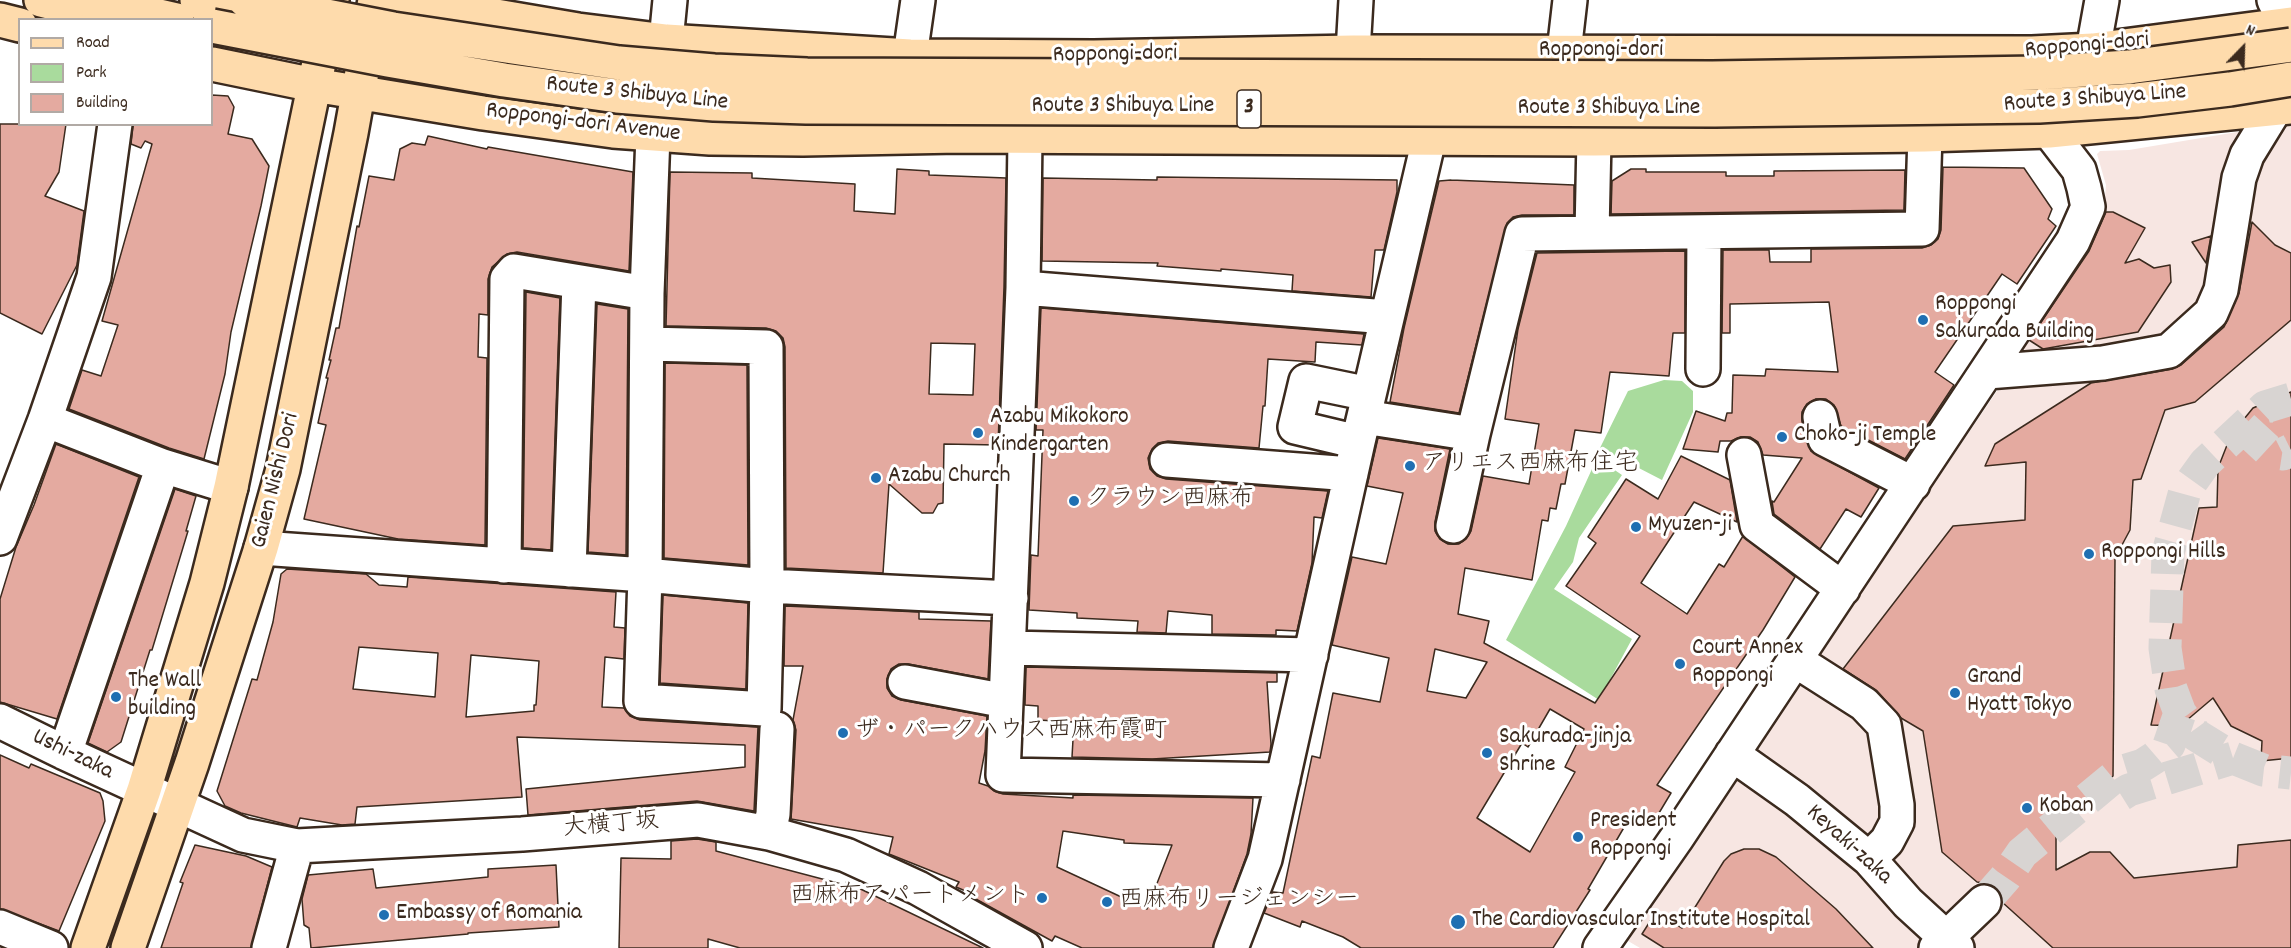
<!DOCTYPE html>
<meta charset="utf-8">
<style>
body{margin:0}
#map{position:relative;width:2291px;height:948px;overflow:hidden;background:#fff;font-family:Dekko,sans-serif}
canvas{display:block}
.legend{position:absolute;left:18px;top:18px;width:195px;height:108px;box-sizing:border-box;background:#fff;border:2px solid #b1aaa5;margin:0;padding:8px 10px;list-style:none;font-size:18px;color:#3b2a1e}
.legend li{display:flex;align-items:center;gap:12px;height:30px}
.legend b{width:30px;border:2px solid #b1aaa5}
.north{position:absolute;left:2213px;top:18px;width:60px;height:60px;-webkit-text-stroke:4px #fff;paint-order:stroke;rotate:23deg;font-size:16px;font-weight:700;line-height:24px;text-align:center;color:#3b2a1e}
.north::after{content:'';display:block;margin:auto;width:21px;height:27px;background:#3b2a1e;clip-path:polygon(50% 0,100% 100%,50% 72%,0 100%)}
</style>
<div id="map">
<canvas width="2291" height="948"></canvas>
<ul class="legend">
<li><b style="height:8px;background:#fedbac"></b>Road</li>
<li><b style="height:16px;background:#a9db9d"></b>Park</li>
<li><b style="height:16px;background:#e4aaa0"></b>Building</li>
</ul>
<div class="north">N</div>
</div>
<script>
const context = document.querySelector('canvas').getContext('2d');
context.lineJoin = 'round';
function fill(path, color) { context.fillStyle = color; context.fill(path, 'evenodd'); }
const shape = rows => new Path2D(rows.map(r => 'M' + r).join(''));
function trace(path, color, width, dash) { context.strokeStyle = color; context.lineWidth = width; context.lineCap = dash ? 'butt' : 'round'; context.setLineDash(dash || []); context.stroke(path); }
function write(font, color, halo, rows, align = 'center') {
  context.font = font + ' Dekko,"Klee One",sans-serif'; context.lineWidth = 6; context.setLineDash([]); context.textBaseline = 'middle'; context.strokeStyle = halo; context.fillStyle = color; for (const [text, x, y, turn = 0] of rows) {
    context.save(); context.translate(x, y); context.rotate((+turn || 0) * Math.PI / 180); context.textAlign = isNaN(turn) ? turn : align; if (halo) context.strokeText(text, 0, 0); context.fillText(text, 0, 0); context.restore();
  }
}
fill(shape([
 [2291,123,2291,948,1640,948,1623,938,1774,721,1999,388,2004,361,2104,210,2106,185,2097,154,2100,151,2129,150]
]), '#f7e6e2');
fill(shape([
 [1664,380,1682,381,1693,391,1693,412,1662,480,1600,448,1628,391],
 [1597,458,1622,475,1579,538,1573,562,1554,589,1632,639,1599,700,1506,640,1566,526]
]), '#a9db9d');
const building = shape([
 [212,95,228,96,234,107,228,134,252,139,269,166,261,206,231,332,225,374,204,459,169,448,69,409,82,370,101,376,118,325,102,321,152,144,145,141,141,148,131,144,133,124,212,124,212,95],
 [0,124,66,124,59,172,45,196,84,211,77,265,42,334,0,313,0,124],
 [428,136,487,149,488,147,633,172,629,271,517,252,507,254,492,267,488,279,488,315,479,314,478,357,487,358,485,545,398,539,304,519,326,425,318,423,328,378,326,378,331,360,329,360,336,328,339,328,357,226,359,227,369,176,394,180,400,149,412,143,425,145,428,136],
 [1943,167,2024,168,2052,209,2048,219,2056,226,2017,284,2002,274,1935,372,1954,385,1905,459,1841,426,1834,405,1826,399,1816,399,1807,404,1802,412,1802,421,1811,451,1879,488,1861,517,1846,509,1820,549,1774,514,1772,501,1774,502,1802,458,1763,455,1758,442,1750,437,1741,437,1731,441,1720,441,1718,452,1683,449,1696,411,1725,421,1727,413,1732,413,1733,375,1765,376,1766,369,1838,372,1829,302,1730,304,1730,333,1722,333,1723,250,1769,250,1770,262,1811,262,1811,249,1922,248,1931,245,1938,239,1941,230,1943,167],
 [897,169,929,171,929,175,1006,178,1004,287,998,445,944,444,943,503,938,504,933,513,922,513,889,484,883,573,786,568,785,347,783,338,776,331,766,328,666,326,670,172,752,173,752,178,855,184,854,211,895,214,897,169],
 [931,343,975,344,973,395,929,394,931,343],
 [1631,169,1646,169,1646,172,1726,172,1726,176,1774,176,1774,171,1905,170,1904,210,1611,214,1612,181,1631,169],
 [1157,177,1397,180,1397,192,1384,250,1375,250,1371,297,1292,291,1293,275,1221,269,1221,271,1157,266,1158,263,1042,261,1043,178,1157,180,1157,177],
 [1451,180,1574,185,1574,215,1522,215,1513,217,1507,223,1459,413,1390,402,1404,328,1439,181,1451,180],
 [2106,212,2113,212,2145,228,2125,263,2139,259,2154,268,2170,265,2171,282,2138,332,2043,349,2029,340,2089,251,2106,212],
 [2252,222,2275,245,2291,253,2291,320,2195,402,2165,410,2141,479,2133,480,2130,530,2115,558,2113,776,2056,825,2056,870,2090,852,2110,852,2134,878,2237,867,2238,845,2291,840,2291,948,2053,948,2002,902,2002,897,1997,889,1990,884,1977,882,1942,852,1923,731,1901,718,1877,691,1843,669,1953,526,2025,520,2026,462,1985,466,1995,444,2091,383,2172,369,2181,365,2224,327,2239,293,2252,222],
 [2211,236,2206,263,2192,242,2211,236],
 [1685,251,1685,333,1673,333,1669,376,1610,372,1601,433,1575,430,1565,484,1561,484,1556,509,1550,508,1548,521,1542,520,1532,580,1465,568,1458,614,1489,621,1484,643,1595,703,1640,636,1566,586,1596,543,1588,537,1626,479,1658,499,1681,456,1730,480,1737,522,1694,502,1641,583,1687,614,1719,564,1724,567,1743,536,1795,577,1763,630,1657,785,1671,793,1653,823,1633,812,1588,889,1590,890,1553,948,1361,948,1343,937,1302,921,1300,927,1264,913,1273,892,1283,893,1312,756,1320,758,1333,693,1380,702,1389,658,1332,645,1352,557,1386,564,1403,493,1367,486,1378,438,1450,449,1435,522,1435,531,1440,539,1448,544,1459,544,1466,539,1471,531,1483,476,1529,484,1539,424,1505,419,1518,329,1537,253,1685,251],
 [1435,649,1487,662,1466,698,1427,691,1435,649],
 [1550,709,1584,729,1565,767,1575,772,1530,852,1477,818,1522,743,1528,747,1550,709],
 [526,292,560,298,551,550,523,548,526,292],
 [597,304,628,309,626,555,588,552,597,304],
 [1041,308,1364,334,1362,345,1316,342,1315,362,1268,359,1265,406,1263,406,1259,448,1168,441,1158,443,1152,449,1148,458,1150,469,1157,476,1166,479,1328,491,1322,518,1314,517,1312,563,1297,631,1276,630,1276,635,1212,634,1212,615,1168,611,1166,633,1137,632,1138,621,1077,618,1077,613,1029,610,1031,555,1038,556,1043,430,1036,430,1041,308],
 [665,363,747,365,748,565,664,558,665,363],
 [2291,392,2291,758,2261,761,2262,741,2231,726,2213,698,2180,726,2151,725,2199,508,2217,507,2218,468,2231,435,2253,408,2291,392],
 [56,444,139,477,57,719,0,702,0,599,16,547,34,505,56,444],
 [175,489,196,496,186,531,188,531,152,650,150,650,121,742,107,752,88,743,175,489],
 [287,569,366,574,379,585,407,587,408,577,616,592,614,627,625,628,624,659,605,657,602,707,624,708,630,716,640,720,758,727,754,811,697,801,528,815,526,789,745,767,745,745,517,737,522,797,357,807,355,824,342,825,300,818,297,827,241,813,225,806,217,791,252,679,257,680,273,622,281,574,287,569],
 [359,647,438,653,435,697,353,689,359,647],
 [471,655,539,661,536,705,534,705,534,711,466,717,471,655],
 [663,595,748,603,746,689,660,683,663,595],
 [785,606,919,612,919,619,991,621,988,679,908,664,899,664,891,669,887,679,887,688,892,696,901,700,987,716,985,751,979,783,988,786,994,791,1003,794,1073,798,1073,795,1253,798,1251,834,1247,854,1213,948,1082,948,1055,936,1052,941,974,898,975,895,956,887,959,882,889,854,893,837,791,819,796,730,793,720,803,666,784,666,785,606],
 [1063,831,1124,840,1124,843,1172,845,1147,909,1057,867,1063,831],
 [1026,667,1277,673,1277,682,1267,682,1271,744,1270,752,1152,759,1072,757,1074,722,1038,720,1038,706,1025,705,1026,667],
 [0,755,29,768,31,764,100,793,103,801,105,821,59,931,0,909,0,755],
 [697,839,716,842,716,851,845,885,846,882,983,948,740,948,708,939,708,948,619,948,621,858,671,859,671,841,697,839],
 [195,845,246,856,272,867,251,948,161,948,183,883,180,882,195,845],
 [1744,849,1759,849,1776,857,1836,909,1873,948,1664,948,1642,934,1656,912,1682,928,1724,861,1731,854,1744,849],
 [556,865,559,927,468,933,468,934,311,948,309,928,304,925,302,899,308,875,373,869,376,888,488,877,488,869,556,865]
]);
fill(building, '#e4aaa0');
trace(building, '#3b2a1e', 1.5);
trace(shape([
 [2291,399,2265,407,2205,463,2185,491,2168,553,2165,648,2171,689,2180,713,2196,735,2233,758,2263,770,2291,773],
 [2243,427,2270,452,2283,454,2291,450],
 [2121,795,2129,790,2233,758],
 [1984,902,2005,878,2022,853,2120,772,2143,765,2154,758,2169,745,2180,713]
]), '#d8d4d2', 33, [33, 16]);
const minor = shape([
 [2274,0,2286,24,2286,53],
 [666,41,670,0],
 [2093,50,2102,0],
 [1353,52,1356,0],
 [1564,52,1570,0],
 [910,56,918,0],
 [1025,137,1023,288,1003,775,1283,780],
 [1592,233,1594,139],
 [1023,288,1387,317],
 [647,344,766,347,767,586,764,709,641,701,645,575,647,293,653,135],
 [1703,369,1704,232],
 [1987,372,2103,363,2169,351,2211,313,2221,290,2239,178,2247,155,2288,88],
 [1364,417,1473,434],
 [1820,417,1825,439,1913,484],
 [45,420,163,466,231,487],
 [1358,442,1295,427,1306,381,1369,394],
 [1744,455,1757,525,1843,589],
 [1167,460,1351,474],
 [1453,526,1473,434,1522,234,1922,229,1925,135],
 [0,538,45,420,94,277,115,124],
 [261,548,645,575,767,586,1011,598],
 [504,566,507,279,514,271,647,293],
 [569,570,579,282],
 [1009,648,1311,655],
 [1795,660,1864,704,1884,725,1897,805,1897,822,1887,841,1869,859],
 [905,682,1006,701],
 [0,721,65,753,243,835,297,846,522,834,698,820,769,833,846,855,918,888,1025,948],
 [65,753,163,466],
 [1732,754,1797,800,1869,859,1908,903,1957,948],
 [769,833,773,814,777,729],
 [0,927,51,948],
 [269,948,297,846],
 [1231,948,1265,859,1358,442,1429,139],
 [1600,948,1676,839,2073,241,2088,207,2084,188,2079,170,2049,131],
 [1936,948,1984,902]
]);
const major = shape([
 [41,0,117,19],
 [197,0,209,8,269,23],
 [402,0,578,30,666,41,910,56,1094,57,1353,52,2032,53,2093,50,2291,24],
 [0,20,20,25],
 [212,64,314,85,483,113,613,131,710,138,803,139,959,136,1594,139,1925,135,2049,131,2291,107],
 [2074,88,2133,84,2199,73],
 [88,948,144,790,207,583,231,487,332,0],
 [128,948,192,763,261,548,283,469,351,133,375,0]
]);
const highway = shape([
 [87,0,177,20]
]);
trace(minor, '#3b2a1e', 38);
trace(major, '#3b2a1e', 38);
trace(highway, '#3b2a1e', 38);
trace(minor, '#fff', 33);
trace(major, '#fedbac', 33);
trace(highway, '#fedbac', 33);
const highwayBridge = shape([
 [245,0,393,29,619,63,714,71,807,75,1712,78,2037,73,2129,67,2291,45],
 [212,26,388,60,504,80,617,96,714,104,806,107,1715,110,2039,106,2137,100,2230,89,2291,79]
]);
trace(highwayBridge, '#3b2a1e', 38, []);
trace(highwayBridge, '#fedbac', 33);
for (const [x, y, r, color] of [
 [1923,320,6,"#1f6fb2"],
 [978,433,6,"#1f6fb2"],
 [1782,437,6,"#1f6fb2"],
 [1410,466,6,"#1f6fb2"],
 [876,478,6,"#1f6fb2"],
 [1074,501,6,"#1f6fb2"],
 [1636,527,6,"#1f6fb2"],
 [2089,554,6,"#1f6fb2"],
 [1680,664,6,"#1f6fb2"],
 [1955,693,6,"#1f6fb2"],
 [116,697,6,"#1f6fb2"],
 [843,733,6,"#1f6fb2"],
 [1487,753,6,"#1f6fb2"],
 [2027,808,6,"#1f6fb2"],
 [1578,837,6,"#1f6fb2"],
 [1042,898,6,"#1f6fb2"],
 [1107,902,6,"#1f6fb2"],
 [384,915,6,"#1f6fb2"],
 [1458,922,8,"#1f6fb2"]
]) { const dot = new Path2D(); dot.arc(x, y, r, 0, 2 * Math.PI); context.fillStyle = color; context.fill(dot); trace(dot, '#fff', 2); }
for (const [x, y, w] of [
 [1249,109,24]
]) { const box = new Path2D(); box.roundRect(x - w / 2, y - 19, w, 38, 4.5); context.fillStyle = '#fff'; context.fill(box); trace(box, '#3b2a1e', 1.5); }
write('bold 22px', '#3b2a1e', null, [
 ["3",1249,109]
]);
write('24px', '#3b2a1e', '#fff', [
 ["Roppongi-dori",2087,47,-5],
 ["Roppongi-dori",1601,52],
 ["Roppongi-dori",1115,56,-1],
 ["Route 3 Shibuya Line",637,95,6],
 ["Route 3 Shibuya Line",2095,100,-4],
 ["Route 3 Shibuya Line",1123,108],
 ["Route 3 Shibuya Line",1609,110],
 ["Roppongi-dori Avenue",583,124,7],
 ["Gaien Nishi Dori",277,481,-76],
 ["Ushi-zaka",72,756,26],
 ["大横丁坂",611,827,-5],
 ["Keyaki-zaka",1848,846,42]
]);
write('24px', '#3b2a1e', '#fff', [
 ["Roppongi",1935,306],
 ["Sakurada Building",1935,334],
 ["Azabu Mikokoro",990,419],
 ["Kindergarten",990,447],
 ["Choko-ji Temple",1794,437],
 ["アリエス西麻布住宅",1422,466],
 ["Azabu Church",888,478],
 ["クラウン西麻布",1086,501],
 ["Myuzen-ji",1648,527],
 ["Roppongi Hills",2101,554],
 ["Court Annex",1692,650],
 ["Roppongi",1692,678],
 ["Grand",1967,679],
 ["Hyatt Tokyo",1967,707],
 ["The Wall",128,683],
 ["building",128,711],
 ["ザ・パークハウス西麻布霞町",855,733],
 ["Sakurada-jinja",1499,739],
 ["Shrine",1499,767],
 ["Koban",2039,808],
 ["President",1590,823],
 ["Roppongi",1590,851],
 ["西麻布アパートメント",1030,898,"right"],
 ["西麻布リージェンシー",1119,902],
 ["Embassy of Romania",396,915],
 ["The Cardiovascular Institute Hospital",1472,922]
], 'left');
</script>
